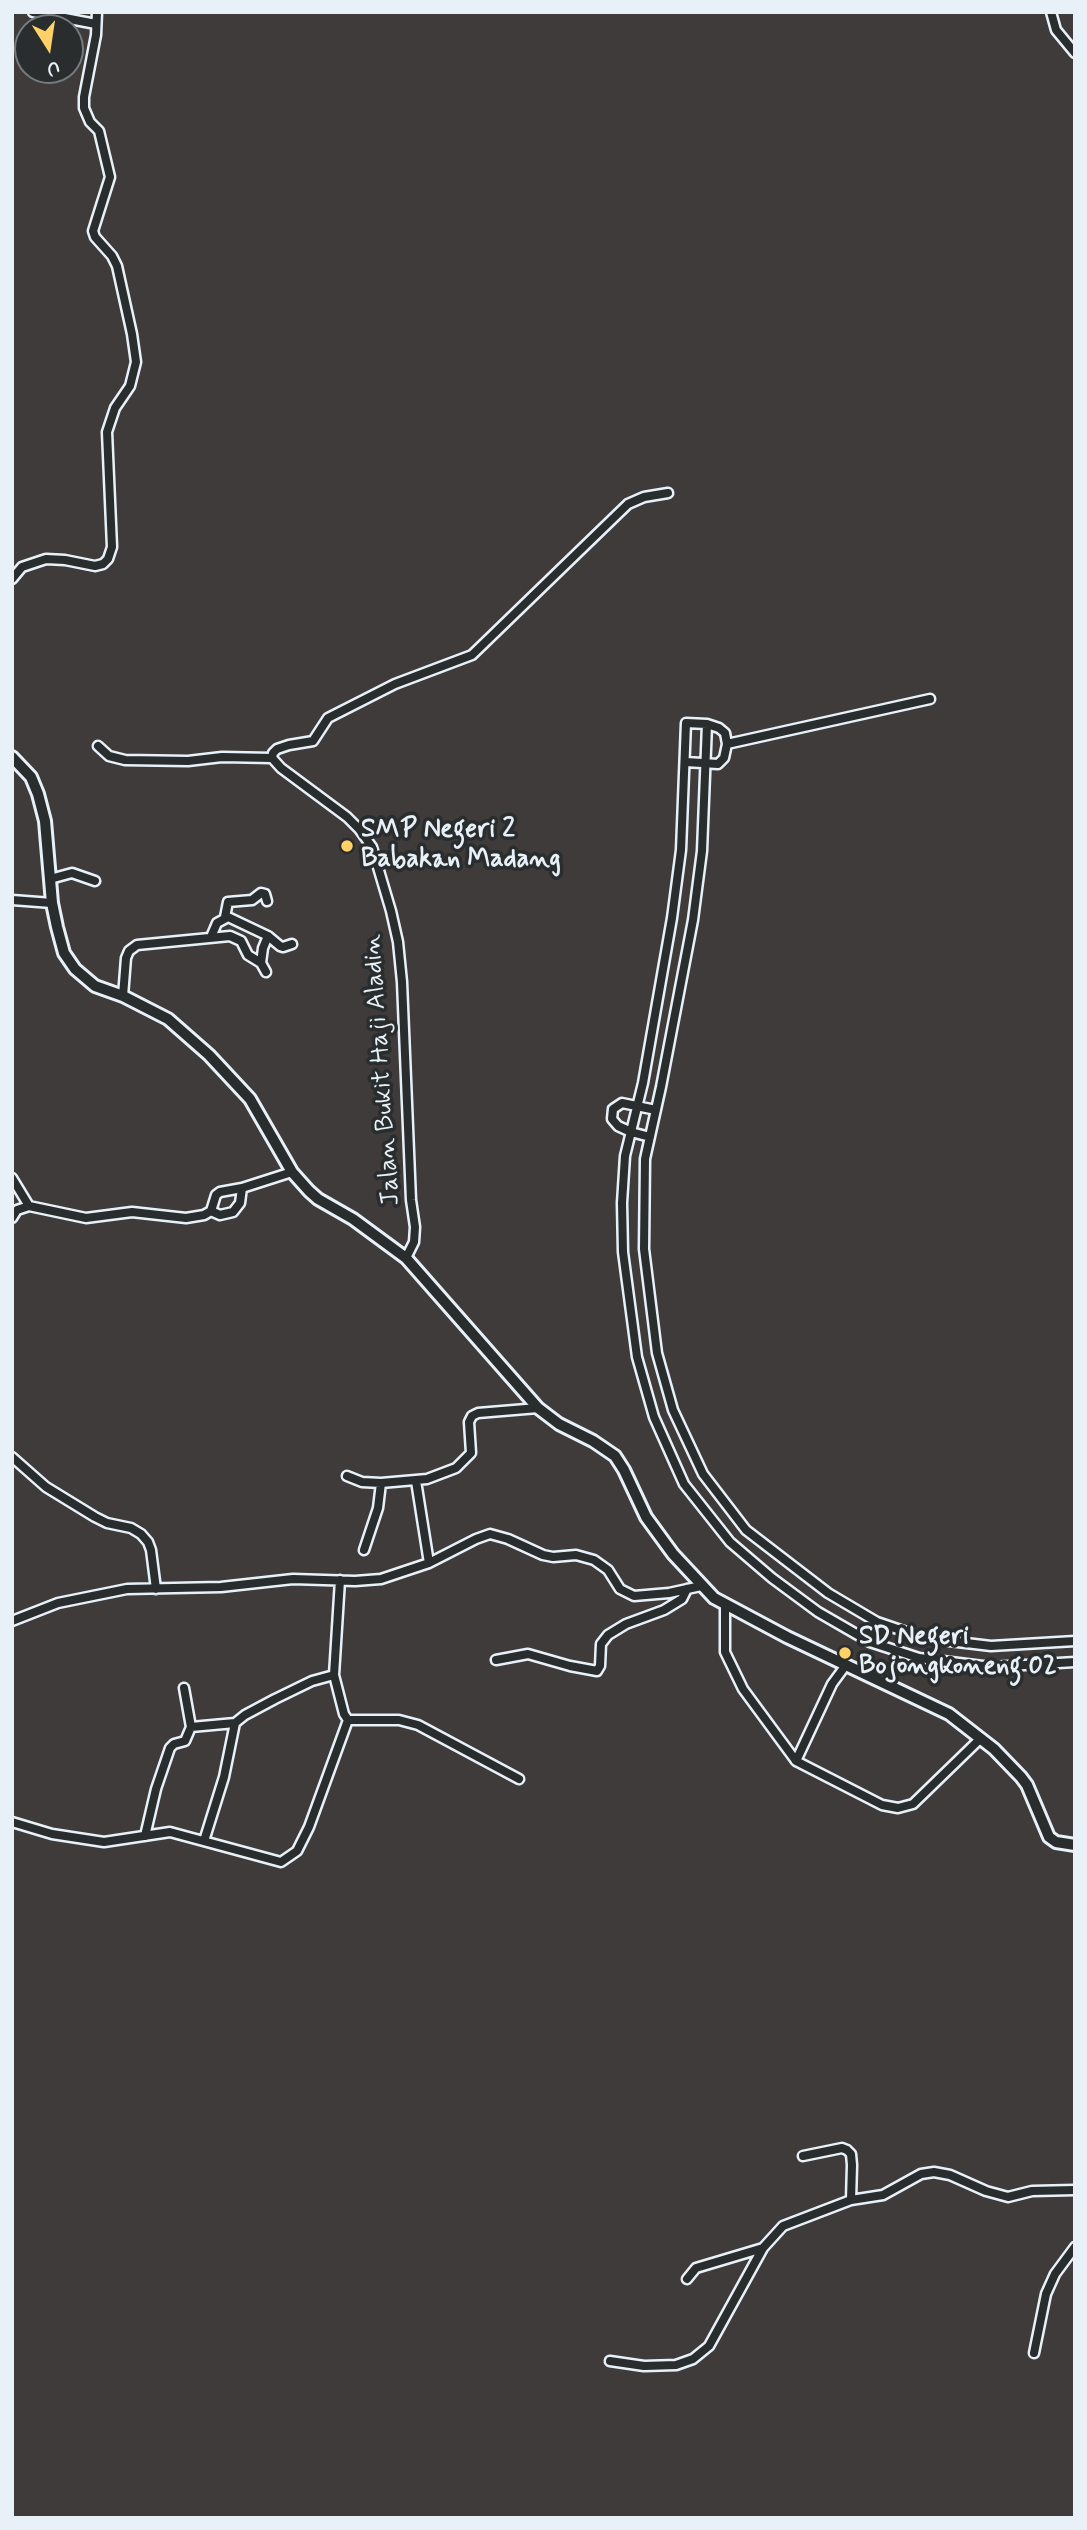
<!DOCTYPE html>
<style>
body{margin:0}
#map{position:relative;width:1087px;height:2530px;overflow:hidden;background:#3e3b3a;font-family:Mynerve,sans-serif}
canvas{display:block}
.frame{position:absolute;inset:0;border:14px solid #e8f1f8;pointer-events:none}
.north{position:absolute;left:14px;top:14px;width:70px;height:70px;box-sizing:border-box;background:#2a2d2e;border:2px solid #767b7f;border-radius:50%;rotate:168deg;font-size:19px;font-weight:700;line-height:28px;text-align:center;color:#e8f1f8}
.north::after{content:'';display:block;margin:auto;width:24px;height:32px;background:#ffd166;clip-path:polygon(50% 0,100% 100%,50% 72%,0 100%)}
</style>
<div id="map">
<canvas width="1087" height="2530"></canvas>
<div class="frame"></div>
<div class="north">U</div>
</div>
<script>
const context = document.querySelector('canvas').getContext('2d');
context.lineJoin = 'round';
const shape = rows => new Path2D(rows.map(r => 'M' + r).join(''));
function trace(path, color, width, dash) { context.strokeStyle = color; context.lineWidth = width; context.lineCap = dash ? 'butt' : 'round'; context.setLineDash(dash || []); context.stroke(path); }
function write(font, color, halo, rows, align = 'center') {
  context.font = font + ' Mynerve,sans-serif'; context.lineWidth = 7; context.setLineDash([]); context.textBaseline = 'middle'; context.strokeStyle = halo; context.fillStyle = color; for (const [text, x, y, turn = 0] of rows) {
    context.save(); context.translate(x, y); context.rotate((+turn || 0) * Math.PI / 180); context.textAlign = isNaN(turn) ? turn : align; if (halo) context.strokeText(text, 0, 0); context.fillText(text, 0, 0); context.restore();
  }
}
const street = shape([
 [33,12,96,24],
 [1051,12,1056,30,1075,53],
 [12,579,22,567,46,559,65,560,95,566,103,564,108,559,112,547,107,432,115,408,130,386,136,362,132,334,117,266,112,256,95,237,93,231,110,177,99,131,90,122,84,108,84,97,96,35,97,12],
 [707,724,702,851,693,920,661,1087,645,1159,644,1249,657,1353,673,1410,703,1474,746,1530,828,1593,877,1622,924,1638,991,1646,1075,1641],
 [727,744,930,699],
 [98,746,109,756,125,760,188,761,222,757,272,758],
 [686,762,718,764,724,758,727,744,725,733,719,728,707,724,686,723,681,850,672,918,643,1083,625,1156,622,1203,623,1252,637,1357,654,1417,684,1484,730,1542,772,1578,818,1612,870,1642,919,1658,991,1667,1075,1662],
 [50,879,72,873,95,881],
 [12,900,52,903],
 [225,917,228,902,252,900,261,893,265,894,267,901],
 [211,937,217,923,228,917,268,936,280,946,283,947,292,944],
 [261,963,263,948,268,936],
 [123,996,126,958,129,951,137,945,230,936,241,941,248,955,261,963,266,972],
 [650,1137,631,1132,618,1126,612,1119,613,1109,622,1103,656,1110],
 [12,1178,29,1206],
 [211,1211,220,1215,233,1212,240,1203,242,1188],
 [12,1218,17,1210,29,1206,86,1218,132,1212,186,1218,204,1215,211,1211,216,1195,220,1192,242,1188,292,1172],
 [406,1258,414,1242,415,1227,411,1200,402,982,398,942,391,911,372,847,359,829,347,817,281,768,272,758,273,753,277,749,289,745,313,741,328,718,395,684,472,655,628,504,644,497,668,493],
 [12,1457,46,1487,95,1517,107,1523,131,1528,141,1534,148,1542,151,1550,156,1589],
 [347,1476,362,1482,381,1483,427,1479,456,1468,471,1453,469,1422,472,1416,478,1413,538,1408],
 [416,1481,429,1563],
 [364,1550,378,1508,381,1483],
 [725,1605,725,1652,743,1689,796,1761,882,1805,898,1808,913,1804,981,1738],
 [12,1621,58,1603,127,1589,221,1587,293,1579,355,1581,381,1579,429,1563,476,1539,490,1534,508,1539,543,1555,553,1557,576,1555,594,1560,608,1570,620,1589,634,1596,669,1593,701,1586],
 [496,1660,528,1654,570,1666,597,1671,600,1666,601,1644,608,1635,626,1624,664,1610,682,1599,687,1589],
 [184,1688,191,1727,235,1723],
 [348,1720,399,1720,418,1725,519,1779],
 [796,1761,832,1684,846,1665],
 [12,1822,52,1834,104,1842,170,1832,281,1862,297,1851,309,1827,348,1720,344,1714,334,1675,340,1580],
 [145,1836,156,1789,170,1748,174,1744,185,1741,191,1727],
 [204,1841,224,1777,235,1723,245,1715,275,1699,312,1681,334,1675],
 [803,2156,842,2148,847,2150,851,2154,852,2165,851,2200],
 [687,2279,696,2268,763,2248],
 [1034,2353,1046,2294,1055,2274,1075,2247],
 [610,2361,644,2366,676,2365,693,2359,709,2346,763,2248,783,2226,851,2200,883,2195,921,2174,934,2172,950,2175,986,2191,1008,2197,1032,2191,1075,2190]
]);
const secondary = shape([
 [12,757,31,777,38,794,45,821,52,903,57,927,64,953,75,969,95,986,123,996,168,1019,209,1055,250,1099,292,1172,309,1191,318,1199,353,1219,406,1258,538,1408,559,1424,593,1441,615,1456,624,1470,646,1517,673,1554,714,1598,787,1637,949,1714,994,1749,1021,1777,1027,1785,1049,1837,1056,1842,1075,1845]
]);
trace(street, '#e8f1f8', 13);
trace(secondary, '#e8f1f8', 16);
trace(street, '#2a2d2e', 8);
trace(secondary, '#2a2d2e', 10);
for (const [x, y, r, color] of [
 [347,846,7,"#ffd166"],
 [845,1653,7,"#ffd166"]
]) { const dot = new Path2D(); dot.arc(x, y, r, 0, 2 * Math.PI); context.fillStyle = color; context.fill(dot); trace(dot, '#2a2d2e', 2.5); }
write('bold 26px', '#e8f1f8', '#2a2d2e', [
 ["SMP Negeri 2",361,831],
 ["Babakan Madang",361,861],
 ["SD Negeri",859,1638],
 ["Bojongkoneng 02",859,1668]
], 'left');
write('26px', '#e8f1f8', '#2a2d2e', [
 ["Jalan Bukit Haji Aladin",383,1070,-94]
]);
</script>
